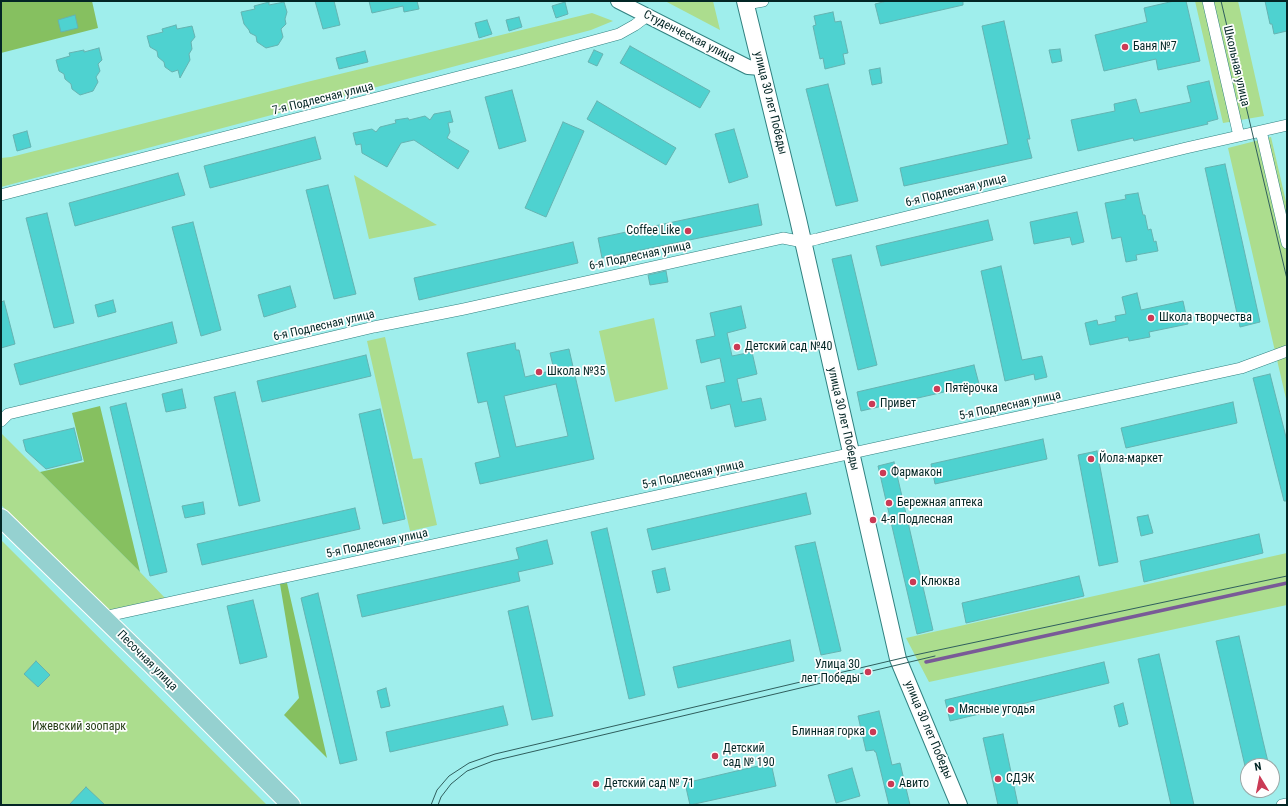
<!DOCTYPE html>
<meta charset="utf-8">
<style>
body{margin:0}
#map{position:relative;width:1288px;height:806px;overflow:hidden;background:#9feeec;font-family:"Roboto Condensed",sans-serif}
canvas{display:block}
.frame{position:absolute;inset:0;border:2px solid #032625;pointer-events:none}
.north{position:absolute;left:1240px;top:758px;width:40px;height:40px;box-sizing:border-box;background:#fefefe;border:1px solid #9aa8a7;border-radius:50%;rotate:350deg;font-size:11px;font-weight:700;line-height:16px;text-align:center;color:#032625}
.north::after{content:'';display:block;margin:auto;width:14px;height:18px;background:#ca3a55;clip-path:polygon(50% 0,100% 100%,50% 72%,0 100%)}
</style>
<div id="map">
<canvas width="1288" height="806"></canvas>
<div class="frame"></div>
<div class="north">N</div>
</div>
<script>
const context = document.querySelector('canvas').getContext('2d');
context.lineJoin = 'round';
function fill(path, color) { context.fillStyle = color; context.fill(path, 'evenodd'); }
const shape = rows => new Path2D(rows.map(r => 'M' + r).join(''));
function trace(path, color, width, dash) { context.strokeStyle = color; context.lineWidth = width; context.lineCap = dash ? 'butt' : 'round'; context.setLineDash(dash || []); context.stroke(path); }
function write(font, color, halo, rows, align = 'center') {
  context.font = font + ' "Roboto Condensed",sans-serif'; context.lineWidth = 3.5; context.setLineDash([]); context.textBaseline = 'middle'; context.strokeStyle = halo; context.fillStyle = color; for (const [text, x, y, turn = 0] of rows) {
    context.save(); context.translate(x, y); context.rotate((+turn || 0) * Math.PI / 180); context.textAlign = isNaN(turn) ? turn : align; if (halo) context.strokeText(text, 0, 0); context.fillText(text, 0, 0); context.restore();
  }
}
fill(shape([
 [665,1,713,1,720,30],
 [1195,1,1238,1,1264,116,1223,123],
 [592,13,613,21,591,30,1,187,1,158,11,157,311,81],
 [1271,137,1287,206,1287,403,1228,148],
 [354,175,382,192,437,225,369,239],
 [654,318,668,389,615,402,599,331],
 [385,337,413,459,422,458,437,525,410,531,367,341],
 [1,433,140,572,166,599,109,612,1,505],
 [1,540,267,805,1,805],
 [1287,553,1287,605,929,682,906,638]
]), '#acdd8e');
fill(shape([
 [1,1,92,1,98,28,1,53],
 [100,406,140,572,40,472,84,462,72,413],
 [287,583,327,758,284,715,299,698,280,584]
]), '#86c060');
trace(shape([
 [926,662,1287,583]
]), '#795a97', 3.5);
const building = shape([
 [315,1,334,1,340,25,323,29,315,1],
 [369,1,417,1,419,9,404,12,403,6,372,13,369,1],
 [887,1,963,1,963,5,880,24,875,4,887,1],
 [1174,1,1186,1,1200,61,1158,70,1156,59,1104,71,1095,35,1147,22,1144,8,1174,1],
 [1265,1,1287,1,1287,31,1274,34,1272,24,1270,24,1265,1],
 [269,2,269,5,284,2,287,12,285,19,286,24,281,29,283,37,278,45,266,48,257,42,256,36,250,33,249,30,244,24,241,12,255,9,254,6,269,2],
 [565,2,568,14,556,18,552,6,565,2],
 [833,12,835,22,841,21,848,53,843,54,845,64,825,69,823,58,820,59,813,26,816,25,814,16,833,12],
 [75,15,78,28,61,32,58,20,75,15],
 [519,17,522,27,509,31,506,20,519,17],
 [487,20,492,34,479,38,475,23,487,20],
 [1004,21,1030,139,1027,139,1032,158,904,186,900,168,1008,144,982,26,1004,21],
 [176,25,177,29,192,26,195,37,191,42,192,49,189,54,190,60,180,78,178,70,172,72,165,67,164,62,158,57,157,51,150,47,147,36,163,32,162,29,176,25],
 [630,46,710,91,700,108,620,63,630,46],
 [99,48,102,60,98,64,100,71,96,77,98,82,93,91,80,95,72,89,71,84,65,79,64,74,59,71,56,60,70,56,69,53,84,50,84,52,99,48],
 [1060,49,1062,61,1052,63,1049,50,1060,49],
 [594,50,603,54,597,66,588,62,594,50],
 [365,51,368,62,339,69,336,58,365,51],
 [880,68,882,83,872,85,869,70,880,68],
 [1209,81,1218,119,1207,122,1208,124,1134,141,1133,138,1078,151,1071,120,1115,111,1114,104,1136,99,1140,113,1191,102,1187,86,1209,81],
 [828,84,858,201,836,206,806,89,828,84],
 [512,90,526,141,499,149,485,97,512,90],
 [597,101,676,148,666,165,587,119,597,101],
 [450,111,453,122,448,123,450,132,447,138,469,151,458,169,414,140,401,143,387,167,362,153,361,144,356,145,353,133,372,129,376,132,380,127,396,123,395,120,408,118,409,120,425,116,430,120,434,114,450,111],
 [563,122,584,131,546,217,525,208,563,122],
 [734,129,748,177,729,183,715,134,734,129],
 [27,131,31,147,17,151,13,135,27,131],
 [315,137,321,159,210,188,204,166,315,137],
 [1225,164,1260,322,1240,327,1205,168,1225,164],
 [178,173,185,195,75,226,69,203,178,173],
 [328,185,356,294,334,299,306,190,328,185],
 [1138,193,1143,215,1145,215,1148,230,1151,229,1154,242,1156,241,1158,251,1136,255,1137,260,1126,262,1121,237,1112,239,1105,203,1126,199,1125,195,1138,193],
 [758,204,762,225,602,258,598,238,758,204],
 [1077,212,1084,242,1072,245,1070,237,1034,244,1030,222,1077,212],
 [47,213,74,323,54,328,26,218,47,213],
 [988,220,993,240,881,266,876,246,988,220],
 [193,222,221,330,201,336,172,227,193,222],
 [573,242,578,263,419,300,414,278,573,242],
 [851,255,877,365,858,370,832,259,851,255],
 [1001,266,1022,360,1042,356,1047,377,1035,380,1034,374,1005,381,981,271,1001,266],
 [666,271,668,282,650,285,648,275,666,271],
 [290,286,296,307,264,317,258,295,290,286],
 [1137,293,1141,310,1183,301,1188,324,1149,332,1150,337,1129,341,1128,337,1090,345,1085,323,1097,320,1098,325,1116,321,1115,316,1126,314,1122,297,1137,293],
 [113,300,116,312,98,317,95,305,113,300],
 [4,301,15,344,1,348,1,302,4,301],
 [741,306,746,328,727,333,732,356,752,352,757,374,737,379,742,402,761,398,766,420,735,427,730,404,711,409,706,386,725,382,720,358,701,363,696,340,715,336,710,313,741,306],
 [172,322,177,343,20,385,14,364,172,322],
 [515,343,516,350,519,350,525,377,554,370,550,353,569,349,594,459,480,484,475,463,500,457,487,401,478,403,467,353,515,343],
 [556,384,568,436,516,447,504,396,556,384],
 [366,355,371,376,262,402,257,381,366,355],
 [974,365,979,384,861,411,857,392,974,365],
 [1270,374,1287,441,1287,501,1284,501,1253,378,1270,374],
 [182,389,186,408,166,412,162,394,182,389],
 [235,392,260,501,239,506,214,397,235,392],
 [1233,402,1237,423,1126,448,1121,428,1233,402],
 [126,403,167,572,150,576,110,407,126,403],
 [380,409,405,519,383,524,359,414,380,409],
 [74,428,82,460,46,469,26,451,23,440,74,428],
 [1043,439,1047,459,935,484,931,464,1043,439],
 [1097,451,1118,562,1099,566,1078,455,1097,451],
 [894,462,933,630,917,634,878,466,894,462],
 [806,493,811,514,652,550,647,529,806,493],
 [203,502,205,514,185,518,182,506,203,502],
 [355,508,360,529,202,565,197,544,355,508],
 [1148,515,1153,533,1141,536,1137,517,1148,515],
 [607,528,645,695,629,699,591,532,607,528],
 [1259,534,1263,553,1144,582,1140,561,1259,534],
 [547,540,553,564,518,572,520,581,362,617,357,595,519,559,516,548,547,540],
 [815,542,841,651,821,655,795,546,815,542],
 [665,568,670,590,657,593,652,571,665,568],
 [1079,576,1084,596,966,623,962,603,1079,576],
 [318,593,357,760,340,764,301,598,318,593],
 [253,600,267,657,240,664,227,606,253,600],
 [528,606,553,716,532,720,508,611,528,606],
 [1239,636,1263,741,1269,766,1245,766,1216,641,1239,636],
 [790,640,794,661,678,688,673,667,790,640],
 [1159,654,1194,805,1171,805,1138,659,1159,654],
 [36,661,50,675,38,687,24,674,36,661],
 [1104,662,1109,683,950,721,945,700,1104,662],
 [386,688,390,706,381,708,377,691,386,688],
 [1123,703,1128,724,1119,727,1114,706,1123,703],
 [503,706,508,725,390,752,386,732,503,706],
 [879,711,892,765,900,763,910,805,889,805,876,752,875,752,874,750,866,751,858,716,879,711],
 [1003,734,1018,805,998,805,983,738,1003,734],
 [771,763,776,786,690,805,685,783,771,763],
 [852,768,860,796,836,803,828,775,852,768],
 [86,787,105,805,69,805,86,787]
]);
fill(building, '#4ed2d0');
trace(building, '#65b3b1', 1);
const minor = shape([
 [1208,1,1239,136],
 [746,4,763,1],
 [1261,131,1287,243],
 [1,195,520,61,619,34,635,25,647,16],
 [1,421,8,414,374,327,464,309,783,238,803,242,817,239,1186,148,1287,125],
 [103,617,1241,368,1287,351],
 [1282,805,1287,804]
]);
const tertiary = shape([
 [618,1,748,67,761,68]
]);
const secondary = shape([
 [745,1,798,219,898,659,959,805]
]);
const primary = shape([
 [1,518,151,664,291,805]
]);
trace(minor, '#318180', 12);
trace(tertiary, '#318180', 16);
trace(secondary, '#318180', 18);
trace(primary, '#fff', 20);
trace(minor, '#fff', 11);
trace(tertiary, '#fff', 14);
trace(secondary, '#fff', 16);
trace(primary, '#95d1d0', 18);
trace(shape([
 [1221,1,1287,279],
 [431,805,437,790,449,776,469,763,495,754,915,655,1287,576],
 [438,805,441,797,451,784,467,771,493,761,935,656]
]), '#2f5e5d', 1);
for (const [x, y, r, color] of [
 [1125,47,4,"#ca3a55"],
 [688,231,4,"#ca3a55"],
 [1151,318,4,"#ca3a55"],
 [737,347,4,"#ca3a55"],
 [539,372,4,"#ca3a55"],
 [937,389,4,"#ca3a55"],
 [872,404,4,"#ca3a55"],
 [1091,459,4,"#ca3a55"],
 [883,473,4,"#ca3a55"],
 [889,503,4,"#ca3a55"],
 [873,520,4,"#ca3a55"],
 [913,582,4,"#ca3a55"],
 [868,672,4,"#ca3a55"],
 [951,710,4,"#ca3a55"],
 [873,732,4,"#ca3a55"],
 [715,756,4,"#ca3a55"],
 [998,779,4,"#ca3a55"],
 [596,784,4,"#ca3a55"],
 [891,784,4,"#ca3a55"]
]) { const dot = new Path2D(); dot.arc(x, y, r, 0, 2 * Math.PI); context.fillStyle = color; context.fill(dot); trace(dot, '#fefefe', 1.5); }
write('12px', '#032625', '#fefefe', [
 ["Студенческая улица",689,37,27],
 ["Школьная улица",1236,66,77],
 ["7-я Подлесная улица",323,99,-14],
 ["улица 30 лет Победы",770,103,76],
 ["6-я Подлесная улица",956,191,-14],
 ["6-я Подлесная улица",640,256,-12],
 ["6-я Подлесная улица",324,326,-13],
 ["5-я Подлесная улица",1010,406,-12],
 ["улица 30 лет Победы",843,419,77],
 ["5-я Подлесная улица",693,475,-12],
 ["5-я Подлесная улица",377,544,-12],
 ["Песочная улица",147,661,45],
 ["улица 30 лет Победы",928,730,67]
]);
write('12px', '#032625', '#fefefe', [
 ["Баня №7",1133,47],
 ["Coffee Like",680,231,"right"],
 ["Школа творчества",1159,318],
 ["Детский сад №40",745,347],
 ["Школа №35",547,372],
 ["Пятёрочка",945,389],
 ["Привет",880,404],
 ["Йола-маркет",1099,459],
 ["Фармакон",891,473],
 ["Бережная аптека",897,503],
 ["4-я Подлесная",881,520],
 ["Клюква",921,582],
 ["Улица 30",860,665,"right"],
 ["лет Победы",860,679,"right"],
 ["Мясные угодья",959,710],
 ["Блинная горка",865,732,"right"],
 ["Детский",723,749],
 ["сад № 190",723,763],
 ["СДЭК",1006,779],
 ["Детский сад № 71",604,784],
 ["Авито",899,784]
], 'left');
write('12px', '#283f19', '#fefefe', [
 ["Ижевский зоопарк",79,727]
]);
</script>
